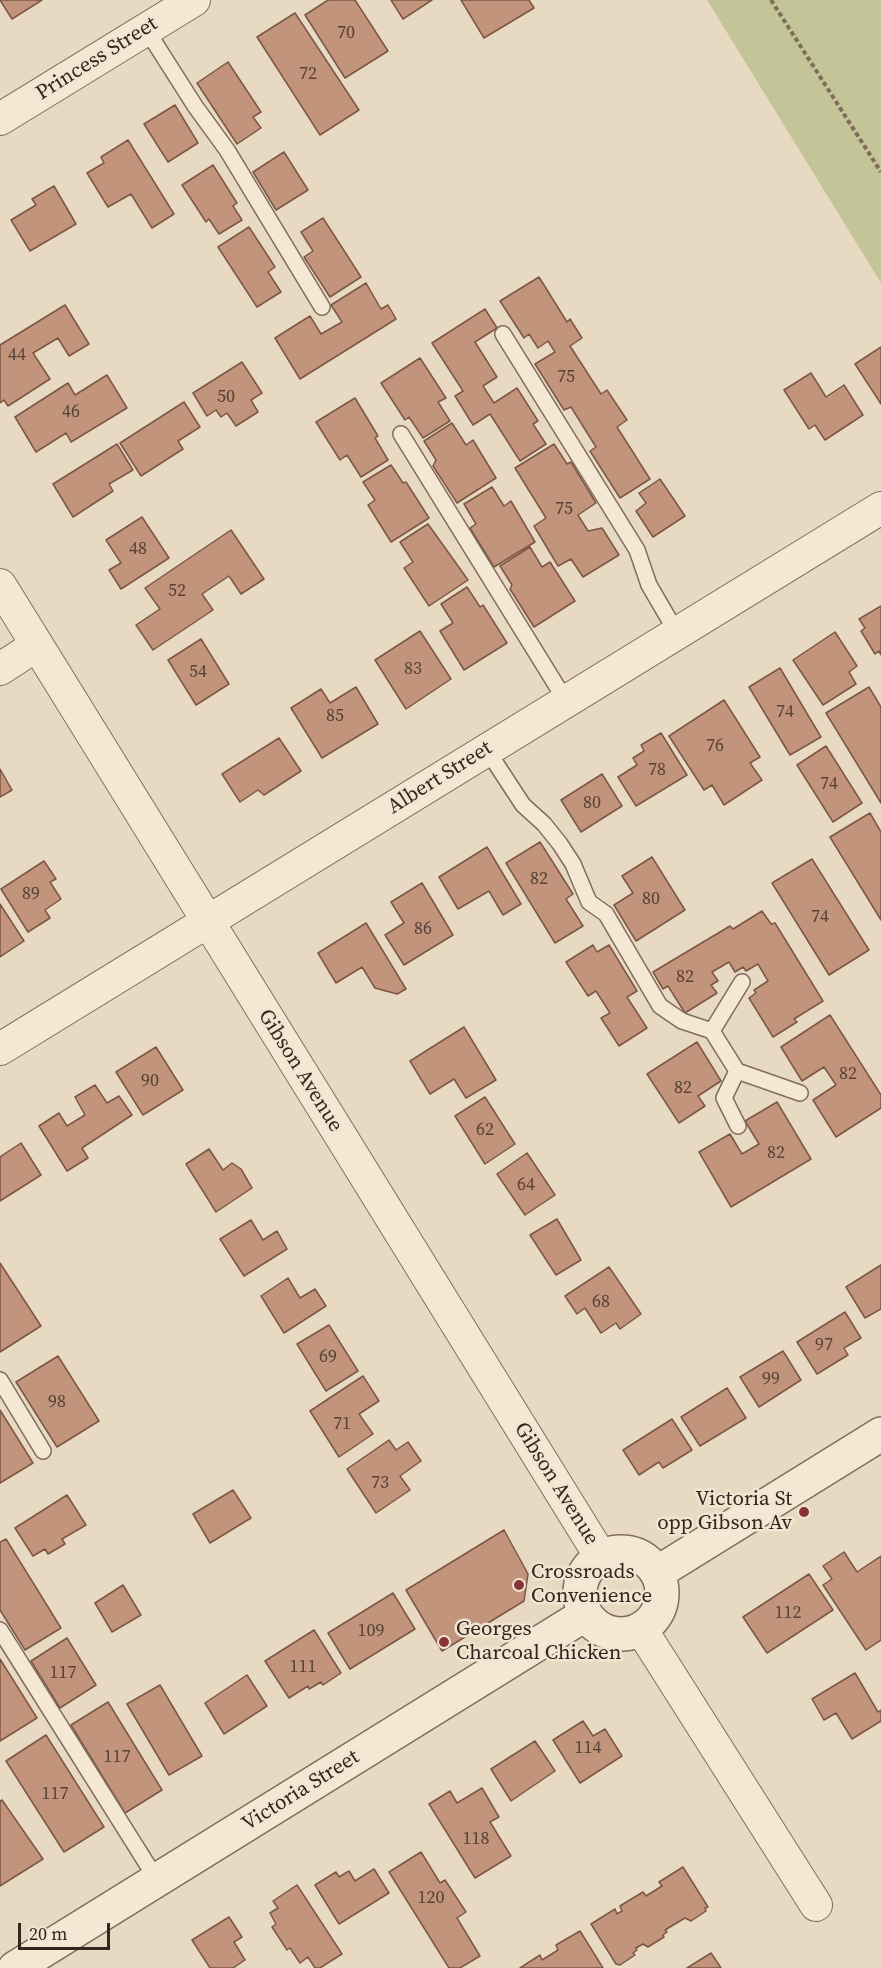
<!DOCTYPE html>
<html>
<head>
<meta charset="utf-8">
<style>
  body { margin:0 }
  #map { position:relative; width:881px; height:1968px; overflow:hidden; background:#e8dac2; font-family:"Source Serif 4",serif }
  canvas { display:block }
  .scale { position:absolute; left:18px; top:1923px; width:92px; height:27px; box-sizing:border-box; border:3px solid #32261e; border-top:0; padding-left:8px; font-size:18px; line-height:21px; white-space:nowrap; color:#32261e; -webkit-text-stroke:4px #f1e5d1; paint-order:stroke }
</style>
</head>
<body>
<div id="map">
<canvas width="881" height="1968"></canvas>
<div class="scale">20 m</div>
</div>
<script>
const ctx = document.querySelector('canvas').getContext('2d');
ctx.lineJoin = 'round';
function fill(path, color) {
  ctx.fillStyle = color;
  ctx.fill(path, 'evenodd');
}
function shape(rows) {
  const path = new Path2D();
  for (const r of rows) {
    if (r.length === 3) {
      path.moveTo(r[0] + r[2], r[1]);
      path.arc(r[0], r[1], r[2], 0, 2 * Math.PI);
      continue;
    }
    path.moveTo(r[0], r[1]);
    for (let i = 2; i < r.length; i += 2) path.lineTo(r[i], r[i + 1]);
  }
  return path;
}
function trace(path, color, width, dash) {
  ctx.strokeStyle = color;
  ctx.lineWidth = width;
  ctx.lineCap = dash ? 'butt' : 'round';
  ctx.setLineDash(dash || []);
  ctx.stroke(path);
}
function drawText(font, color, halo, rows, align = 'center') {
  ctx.font = font + ' "Source Serif 4",serif';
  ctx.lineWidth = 5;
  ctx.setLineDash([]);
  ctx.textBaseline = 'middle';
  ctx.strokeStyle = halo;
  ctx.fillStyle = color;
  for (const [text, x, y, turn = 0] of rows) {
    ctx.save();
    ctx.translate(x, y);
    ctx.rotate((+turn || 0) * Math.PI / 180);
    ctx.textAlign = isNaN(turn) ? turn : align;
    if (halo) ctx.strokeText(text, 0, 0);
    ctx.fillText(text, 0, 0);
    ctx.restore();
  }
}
fill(shape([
  [707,0,881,0,881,283]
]), '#c3c598');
const building = shape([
  [0,0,42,0,12,19,0,0],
  [328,0,355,0,388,51,345,78,305,15,328,0],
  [391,0,432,0,403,19,391,0],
  [461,0,529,0,534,8,484,38,461,0],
  [295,13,359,110,320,135,257,37,295,13],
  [228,62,261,112,253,117,261,128,237,144,197,83,228,62],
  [175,105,198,143,168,162,144,124,175,105],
  [128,140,174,214,152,228,131,194,108,207,87,173,104,163,101,157,128,140],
  [284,152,308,190,276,210,253,172,284,152],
  [213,165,237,203,233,206,242,220,219,234,209,219,206,222,182,185,213,165],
  [54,186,76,224,30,251,11,220,36,205,32,199,54,186],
  [323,218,361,277,330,297,304,257,313,251,301,232,323,218],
  [249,227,275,267,268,272,281,292,257,307,218,247,249,227],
  [539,277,567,322,570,319,582,338,570,346,601,394,607,390,627,420,617,427,650,479,620,498,590,451,596,447,571,407,564,410,535,364,555,352,548,341,538,348,529,334,524,338,500,301,539,277],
  [366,283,381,309,388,305,396,319,300,379,275,338,310,316,321,334,342,322,331,305,366,283],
  [65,305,89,344,69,356,58,338,33,353,50,379,8,406,4,400,0,403,0,345,65,305],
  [485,309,497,328,475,342,497,377,483,386,494,403,517,388,538,421,533,424,546,444,520,461,490,414,473,425,455,396,463,391,432,343,485,309],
  [881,347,881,404,855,364,881,347],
  [420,358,446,398,438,402,450,421,423,438,409,417,405,420,381,383,420,358],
  [242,362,262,393,251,400,258,412,236,426,227,413,221,417,216,410,207,416,193,393,242,362],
  [811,373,826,397,844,385,863,415,825,440,815,425,809,429,784,390,811,373],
  [107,375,127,408,71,442,66,433,36,452,15,417,68,383,75,395,107,375],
  [355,398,378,436,375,438,388,460,361,477,347,455,340,460,316,422,355,398],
  [184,402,200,427,178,441,183,449,141,476,120,443,184,402],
  [452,423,466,445,473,440,496,478,457,503,433,466,436,460,424,441,452,423],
  [117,444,133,470,109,484,113,491,73,517,53,484,117,444],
  [554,444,567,464,571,462,596,503,578,515,588,531,602,528,619,555,583,577,571,559,558,566,534,526,546,518,515,468,554,444],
  [391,465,403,483,406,482,429,518,391,542,368,505,375,500,363,482,391,465],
  [660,479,685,516,653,537,636,511,646,503,639,493,660,479],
  [492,487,504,506,511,501,535,542,494,567,470,528,476,524,464,504,492,487],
  [142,517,169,558,121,589,109,570,121,563,106,540,142,517],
  [428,524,468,580,429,606,404,568,413,562,400,542,428,524],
  [231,530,264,579,241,594,229,576,202,594,213,610,153,650,136,625,160,609,145,588,231,530],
  [530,547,542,567,550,562,575,601,534,627,510,589,512,585,500,566,530,547],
  [467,587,480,607,483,605,507,643,464,670,440,631,453,623,441,604,467,587],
  [881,606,881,655,879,651,875,654,861,631,865,628,859,619,881,606],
  [420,631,451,679,406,709,375,660,420,631],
  [835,632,857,666,849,672,856,684,823,705,793,660,835,632],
  [201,639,229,684,196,705,168,660,201,639],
  [780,668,821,737,790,755,749,687,780,668],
  [356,687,378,724,322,758,291,708,321,689,330,703,356,687],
  [869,687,881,707,881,803,826,713,869,687],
  [724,700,760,757,750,763,762,780,724,805,712,785,704,790,669,736,724,700],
  [661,733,687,775,636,806,618,777,637,765,633,758,644,751,641,745,661,733],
  [279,738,301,771,264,795,258,790,240,802,222,774,279,738],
  [826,746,862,803,833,822,797,765,826,746],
  [0,769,12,790,0,797,0,769],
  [602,774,622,806,581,832,561,800,602,774],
  [870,813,881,832,881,920,830,837,870,813],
  [540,842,573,894,566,899,583,926,555,943,506,863,540,842],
  [487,847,521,904,503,915,489,891,458,909,439,877,487,847],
  [652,857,685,910,636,941,614,905,633,893,622,876,652,857],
  [812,859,869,950,829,975,772,883,812,859],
  [44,861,56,879,50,882,61,899,45,910,50,918,28,932,1,889,44,861],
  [422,883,453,935,404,965,385,935,404,923,391,902,422,883],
  [0,904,24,941,0,957,0,904],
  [762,911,771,924,775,923,823,1001,794,1019,797,1022,773,1037,749,998,756,993,754,990,768,981,758,964,746,971,743,967,735,972,729,962,712,972,718,981,711,985,717,993,685,1013,668,986,663,989,653,972,730,926,733,929,762,911],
  [366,923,406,989,397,994,375,988,362,967,336,983,318,953,366,923],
  [593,945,597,952,609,945,637,991,627,997,647,1028,619,1046,601,1018,610,1013,596,991,588,996,566,962,593,945],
  [830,1015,881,1095,881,1108,836,1137,813,1100,836,1085,824,1067,802,1081,781,1047,830,1015],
  [464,1027,496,1080,466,1098,454,1079,430,1094,410,1061,464,1027],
  [697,1042,721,1081,698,1096,705,1106,679,1123,647,1074,697,1042],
  [156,1047,183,1090,143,1115,116,1072,156,1047],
  [95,1085,107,1103,119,1096,132,1115,82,1148,88,1158,67,1171,39,1126,59,1113,67,1126,85,1115,75,1097,95,1085],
  [485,1097,515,1144,485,1164,455,1116,485,1097],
  [777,1102,811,1159,731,1207,699,1152,730,1134,742,1154,759,1144,745,1121,777,1102],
  [21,1143,41,1175,0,1201,0,1157,21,1143],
  [209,1149,223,1170,232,1163,241,1169,252,1188,216,1212,186,1164,209,1149],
  [527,1153,555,1195,525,1215,497,1174,527,1153],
  [557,1219,581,1260,556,1275,530,1235,557,1219],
  [251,1220,263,1240,277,1231,287,1249,244,1276,220,1239,251,1220],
  [0,1263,41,1326,0,1352,0,1263],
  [881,1265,881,1309,865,1318,846,1287,881,1265],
  [609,1267,641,1314,620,1329,616,1323,601,1333,585,1308,577,1314,565,1296,609,1267],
  [288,1278,300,1298,315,1289,326,1306,284,1333,261,1296,288,1278],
  [845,1312,861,1338,844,1348,848,1355,817,1374,797,1342,845,1312],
  [329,1325,358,1371,326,1391,297,1344,329,1325],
  [783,1351,801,1380,759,1407,740,1377,783,1351],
  [58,1356,99,1421,57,1447,16,1382,58,1356],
  [363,1376,379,1401,359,1414,373,1434,339,1457,310,1411,363,1376],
  [727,1388,746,1418,700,1446,681,1417,727,1388],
  [0,1410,33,1463,0,1483,0,1410],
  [672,1419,692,1450,663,1468,659,1462,639,1475,623,1450,672,1419],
  [389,1440,396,1450,408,1442,421,1461,400,1476,410,1490,376,1513,347,1469,389,1440],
  [233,1490,251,1518,210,1543,193,1514,233,1490],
  [67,1495,86,1525,62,1539,65,1544,48,1554,45,1549,33,1556,15,1528,67,1495],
  [504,1530,528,1574,524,1601,442,1651,406,1590,504,1530],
  [6,1539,61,1628,25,1650,0,1610,0,1542,6,1539],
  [844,1552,857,1572,881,1556,881,1640,866,1650,823,1585,832,1579,823,1566,844,1552],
  [809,1574,833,1610,767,1653,743,1617,809,1574],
  [123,1585,141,1615,112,1632,95,1603,123,1585],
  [393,1593,415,1629,350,1669,328,1633,393,1593],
  [314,1630,341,1673,323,1685,321,1682,309,1689,308,1686,289,1698,265,1661,314,1630],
  [67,1638,96,1685,60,1708,31,1661,67,1638],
  [0,1659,37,1718,0,1741,0,1659],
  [855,1673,878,1712,881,1710,881,1721,852,1739,836,1713,824,1720,812,1699,855,1673],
  [247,1675,267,1706,224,1734,205,1703,247,1675],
  [160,1685,202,1756,169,1775,127,1704,160,1685],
  [108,1702,162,1790,125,1813,71,1725,108,1702],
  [583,1721,593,1736,605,1729,622,1756,580,1783,553,1740,583,1721],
  [46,1735,104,1827,64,1852,6,1761,46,1735],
  [535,1741,555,1771,511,1801,491,1769,535,1741],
  [482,1788,499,1817,490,1822,511,1856,475,1878,429,1804,450,1791,457,1803,482,1788],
  [2,1800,43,1859,0,1886,0,1801,2,1800],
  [421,1852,440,1883,445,1880,466,1912,457,1918,480,1956,460,1968,449,1968,389,1872,421,1852],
  [683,1867,708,1907,705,1908,706,1911,691,1921,685,1918,665,1930,667,1932,663,1935,664,1937,648,1947,643,1944,636,1948,637,1950,633,1953,635,1955,620,1965,616,1964,591,1924,615,1909,617,1914,622,1911,620,1906,643,1892,646,1896,662,1886,659,1882,683,1867],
  [374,1869,389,1893,339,1924,315,1885,336,1872,339,1877,349,1871,355,1881,374,1869],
  [297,1885,342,1954,320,1968,315,1968,308,1957,300,1963,290,1948,287,1950,272,1927,276,1924,270,1913,278,1908,273,1901,297,1885],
  [229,1917,242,1937,234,1942,245,1960,233,1968,210,1968,192,1940,229,1917],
  [580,1931,603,1968,520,1968,540,1955,542,1960,558,1950,556,1945,580,1931],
  [711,1953,721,1968,687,1968,711,1953]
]);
fill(building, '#c2947c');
trace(building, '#7c5644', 1.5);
const service = shape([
  [146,29,195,106,227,150,322,307],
  [503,334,637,550,649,585,677,633],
  [401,434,566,701],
  [487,750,523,805,544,824,560,844,573,864,589,902,606,914,660,1006,682,1021,712,1031,737,1071,800,1093],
  [712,1031,742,982],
  [737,1071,724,1098,738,1126],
  [0,1380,43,1451],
  [0,1630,157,1880]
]);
const minor = shape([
  [0,119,194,0],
  [0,585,601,1557],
  [0,669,37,645],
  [0,1049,881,508],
  [641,1629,816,1905]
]);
const tertiary = shape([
  [621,1593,41],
  [657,1573,881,1434],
  [15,1968,586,1614]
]);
trace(service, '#806c5c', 18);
trace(minor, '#806c5c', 34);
trace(tertiary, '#806c5c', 36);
trace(shape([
  [771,0,881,172]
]), '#806c5c', 4, [4.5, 3]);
trace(service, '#f4e8d4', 15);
trace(minor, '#f4e8d4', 32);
trace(tertiary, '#f4e8d4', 33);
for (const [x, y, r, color] of [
  [804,1512,6,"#88333a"],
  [519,1585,6,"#88333a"],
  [444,1642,6,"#88333a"]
]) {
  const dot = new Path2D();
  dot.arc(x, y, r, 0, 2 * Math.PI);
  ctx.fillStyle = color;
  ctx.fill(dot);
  trace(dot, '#f1e5d1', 2);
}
drawText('18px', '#564236', null, [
  ["70",346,33],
  ["72",308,74],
  ["44",17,355],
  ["75",566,377],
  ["50",226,397],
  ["46",71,412],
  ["75",564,509],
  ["48",138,549],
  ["52",177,591],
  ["83",413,669],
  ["54",198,672],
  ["74",785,712],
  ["85",335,716],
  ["76",715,746],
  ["78",657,770],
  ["74",829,784],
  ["80",592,803],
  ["82",539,879],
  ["89",31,894],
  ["80",651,899],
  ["74",820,917],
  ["86",423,929],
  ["82",685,977],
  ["82",848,1074],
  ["90",150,1081],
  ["82",683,1088],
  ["62",485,1130],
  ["82",776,1153],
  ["64",526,1185],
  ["68",601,1302],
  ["97",824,1345],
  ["69",328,1357],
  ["99",771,1379],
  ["98",57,1402],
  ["71",342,1424],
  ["73",380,1483],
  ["112",788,1613],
  ["109",371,1631],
  ["111",303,1667],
  ["117",63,1673],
  ["114",588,1748],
  ["117",117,1757],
  ["117",55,1794],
  ["118",476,1839],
  ["120",431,1898]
]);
drawText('21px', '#32261e', '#f1e5d1', [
  ["Princess Street",97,59,-32],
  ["Albert Street",440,778,-32],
  ["Gibson Avenue",300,1071,58],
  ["Gibson Avenue",556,1484,58],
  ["Victoria Street",301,1791,-32]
]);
drawText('21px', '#32261e', '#f1e5d1', [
  ["Victoria St",792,1500,"right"],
  ["opp Gibson Av",792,1524,"right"],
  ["Crossroads",531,1573],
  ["Convenience",531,1597],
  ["Georges",456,1630],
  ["Charcoal Chicken",456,1654]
], 'left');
</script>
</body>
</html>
